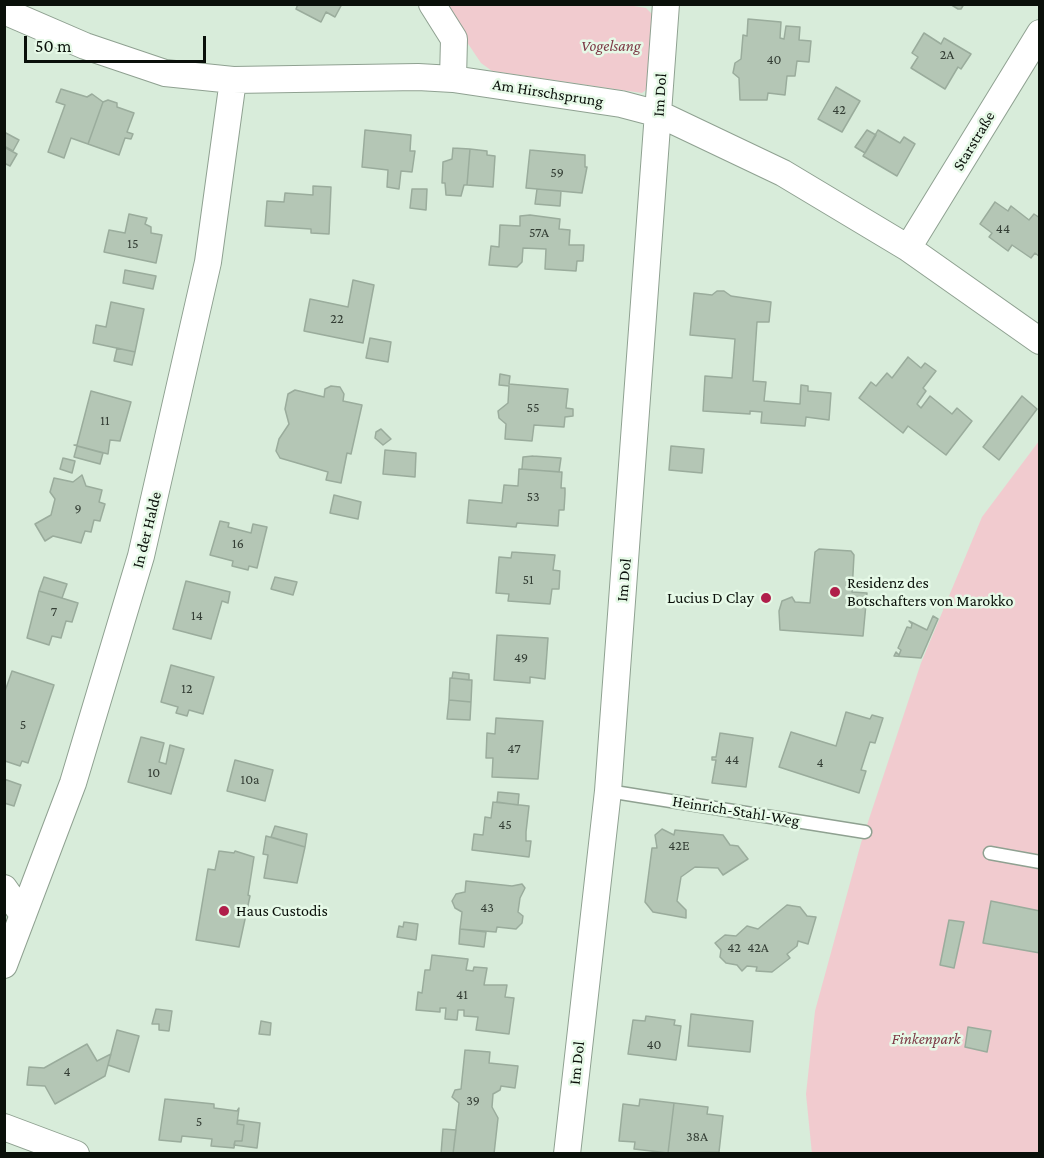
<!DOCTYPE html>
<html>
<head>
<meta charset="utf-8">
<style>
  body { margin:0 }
  #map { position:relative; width:1044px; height:1158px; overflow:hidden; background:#d8ecda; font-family:"Crimson Pro",serif }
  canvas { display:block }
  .frame { position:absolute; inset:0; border:6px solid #0a100a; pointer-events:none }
  .scale { position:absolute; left:24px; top:36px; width:182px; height:27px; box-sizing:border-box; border:3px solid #0a100a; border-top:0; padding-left:8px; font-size:18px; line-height:21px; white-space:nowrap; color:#0a100a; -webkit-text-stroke:4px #e6f9e7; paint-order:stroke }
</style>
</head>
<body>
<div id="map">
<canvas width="1044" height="1158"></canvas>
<div class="frame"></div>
<div class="scale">50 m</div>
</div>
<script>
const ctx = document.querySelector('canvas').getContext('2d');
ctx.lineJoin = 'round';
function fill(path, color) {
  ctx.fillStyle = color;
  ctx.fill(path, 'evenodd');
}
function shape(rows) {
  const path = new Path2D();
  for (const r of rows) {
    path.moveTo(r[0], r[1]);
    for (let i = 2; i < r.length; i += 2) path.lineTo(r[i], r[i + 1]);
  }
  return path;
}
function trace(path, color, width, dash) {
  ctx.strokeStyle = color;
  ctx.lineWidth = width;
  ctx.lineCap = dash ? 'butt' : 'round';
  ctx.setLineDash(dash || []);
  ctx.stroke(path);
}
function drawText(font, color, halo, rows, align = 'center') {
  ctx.font = font + ' "Crimson Pro",serif';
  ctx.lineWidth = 5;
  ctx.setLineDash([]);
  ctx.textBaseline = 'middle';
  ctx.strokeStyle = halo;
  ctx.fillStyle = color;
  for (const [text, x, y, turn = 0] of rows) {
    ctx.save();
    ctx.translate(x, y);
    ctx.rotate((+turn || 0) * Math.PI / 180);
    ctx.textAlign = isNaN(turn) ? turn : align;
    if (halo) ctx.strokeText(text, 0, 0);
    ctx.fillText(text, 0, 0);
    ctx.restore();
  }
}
fill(shape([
  [622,4,646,8,653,15,651,86,642,93,492,71,481,63,442,5],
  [1039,441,1039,1153,812,1154,806,1094,815,1011,861,843,921,663,982,517]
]), '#f1cbcf');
const building = shape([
  [298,4,342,4,335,17,326,12,321,22,296,9,298,4],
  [950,4,964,4,961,9,958,9,950,4],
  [748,19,781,22,780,38,784,39,786,26,800,27,799,40,811,41,809,62,797,61,795,76,787,76,785,95,768,93,767,100,740,100,739,78,733,73,735,63,741,59,743,35,747,36,748,19],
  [924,33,941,44,944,38,971,54,961,69,958,67,945,89,911,68,918,57,912,53,924,33],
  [836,87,860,101,842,132,818,119,836,87],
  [61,89,87,97,92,94,103,102,88,144,71,138,64,158,48,152,65,105,56,102,61,89],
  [108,100,117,103,117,107,134,113,127,132,133,134,131,139,125,138,119,155,88,144,103,102,108,100],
  [365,130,411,135,410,151,415,151,412,172,401,171,399,189,387,187,388,170,362,167,365,130],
  [867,130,876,135,865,153,855,147,867,130],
  [878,130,900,143,904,137,915,144,897,176,863,156,878,130],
  [4,132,19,140,13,151,4,146,4,132],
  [4,147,17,154,10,166,4,163,4,147],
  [453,148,470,149,467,185,464,185,461,196,446,195,445,183,442,183,443,162,452,159,453,148],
  [470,149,487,151,487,155,495,156,493,187,467,185,470,149],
  [530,150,585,155,585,167,587,167,582,193,526,188,530,150],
  [313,186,331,187,329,234,311,233,311,229,265,226,267,201,284,202,285,193,313,195,313,186],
  [412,189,427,189,426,210,410,208,412,189],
  [537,189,561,191,560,206,535,204,537,189],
  [995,202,1008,211,1011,206,1029,220,1034,214,1040,218,1040,257,1035,253,1031,258,1012,245,1008,251,989,237,992,233,980,224,995,202],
  [129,214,147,218,145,224,151,227,151,233,162,235,156,263,104,252,109,230,125,233,129,214],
  [530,215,560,219,559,229,570,230,569,245,584,245,583,261,577,261,576,271,545,269,546,249,523,248,522,262,517,267,489,265,491,246,499,247,500,225,520,226,520,216,530,215],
  [125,270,156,276,153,289,123,283,125,270],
  [353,280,374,285,363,343,304,331,310,299,348,307,353,280],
  [717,291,724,291,731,296,771,302,769,322,757,322,753,381,766,382,764,401,800,404,801,385,808,386,808,391,831,393,829,420,806,417,805,426,761,423,762,412,750,411,750,414,703,411,705,376,732,378,735,339,690,335,694,293,712,295,717,291],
  [111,302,144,309,135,352,93,343,96,325,106,327,111,302],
  [370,338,391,342,388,362,366,358,370,338],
  [117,348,135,352,132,365,114,361,117,348],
  [908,357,921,368,925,363,936,371,923,388,926,391,917,404,921,408,930,396,952,414,957,408,972,421,946,455,908,426,903,433,859,398,871,382,876,386,887,373,892,378,908,357],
  [500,374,510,376,509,384,568,389,566,408,573,409,573,416,565,417,564,427,534,425,532,441,505,439,506,424,499,418,498,411,508,403,509,386,499,385,500,374],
  [331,386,340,387,344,394,343,401,362,405,351,454,347,453,341,483,326,480,328,472,280,458,276,451,279,439,289,424,285,409,288,394,295,390,324,397,325,389,331,386],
  [91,391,131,402,120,441,110,440,108,454,74,445,77,445,91,391],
  [1022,396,1037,409,999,460,983,447,1022,396],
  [381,429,391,439,383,445,375,438,376,432,381,429],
  [77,446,103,453,100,464,74,457,77,446],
  [671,446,704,449,702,473,669,470,671,446],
  [385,450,416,453,415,477,383,474,385,450],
  [533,456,561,458,559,472,522,469,523,457,533,456],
  [63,458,75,461,72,473,60,469,63,458],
  [519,469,562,472,561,488,565,488,565,494,564,510,559,510,558,526,517,523,516,527,467,523,469,500,502,503,504,485,518,486,519,469],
  [82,475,86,486,102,490,99,502,105,504,100,521,94,520,91,532,85,531,81,543,53,536,45,541,35,524,51,515,55,499,50,492,54,478,73,482,82,475],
  [334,495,361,502,358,519,330,513,334,495],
  [220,521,229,523,228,527,251,533,253,524,267,527,257,568,249,566,248,570,232,566,233,561,210,555,220,521],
  [819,549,851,551,854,555,852,592,867,593,863,636,780,630,779,611,782,601,792,597,795,602,810,603,815,552,819,549],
  [512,552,555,555,553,570,560,571,559,589,552,589,550,604,508,601,509,594,496,593,499,557,511,558,512,552],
  [44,577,67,584,62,598,39,591,44,577],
  [275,577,297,582,293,595,271,589,275,577],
  [186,581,230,592,228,603,222,601,211,639,173,629,186,581],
  [39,591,78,603,72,622,66,621,61,638,52,636,49,645,27,638,39,591],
  [933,616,938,619,921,658,894,656,896,652,899,655,901,650,898,648,907,627,911,628,912,624,909,621,927,630,933,616],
  [497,635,548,638,545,679,530,677,530,683,494,680,497,635],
  [171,665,214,677,203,714,189,710,187,716,176,713,178,707,161,702,171,665],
  [12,671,54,685,28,763,22,761,20,766,5,761,4,694,12,671],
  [453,672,469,674,469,680,452,678,453,672],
  [450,678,472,680,471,702,449,700,450,678],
  [449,700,471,702,470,720,447,719,449,700],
  [846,712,870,719,872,715,883,718,875,743,870,742,861,770,866,771,859,793,779,767,791,732,836,746,846,712],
  [496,718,543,721,538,779,492,777,493,758,486,758,487,733,495,734,496,718],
  [720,733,753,738,746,787,712,783,716,760,712,760,712,757,716,757,720,733],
  [141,737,164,743,159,762,166,764,170,745,184,749,171,794,128,782,141,737],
  [235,760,273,770,265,801,227,791,235,760],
  [4,779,21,785,14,806,4,803,4,779],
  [498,792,519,794,518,805,497,802,498,792],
  [493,802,529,806,526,832,526,841,531,841,529,857,472,850,474,834,483,835,485,817,491,818,493,802],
  [275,826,307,834,305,847,271,837,275,826],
  [662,829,674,835,675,830,723,835,730,845,738,846,748,859,723,875,718,868,695,867,681,877,677,901,686,910,686,918,653,912,645,902,652,848,657,848,655,835,662,829],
  [266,836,305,847,297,883,264,878,268,855,263,854,266,836],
  [219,851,234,853,235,851,254,857,248,895,250,896,239,947,196,940,208,869,215,870,219,851],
  [466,881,512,886,522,884,525,888,520,898,518,912,523,916,522,923,516,929,497,927,496,932,460,929,462,912,455,908,452,901,456,894,465,892,466,881],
  [991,901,1040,911,1040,953,983,943,991,901],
  [787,905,800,907,807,916,816,917,808,944,798,941,797,946,787,954,790,958,772,972,756,971,757,967,747,966,742,971,737,965,726,963,720,957,721,950,715,943,725,935,736,936,747,926,758,929,787,905],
  [949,920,964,922,954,968,940,965,949,920],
  [404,922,418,924,416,940,397,937,399,926,403,927,404,922],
  [460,929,486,932,484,947,459,944,460,929],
  [432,955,468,959,466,970,473,971,474,967,487,968,484,985,507,985,505,997,514,998,509,1034,476,1030,478,1017,464,1016,464,1010,458,1010,457,1020,445,1019,446,1008,440,1008,440,1012,416,1010,418,992,422,993,425,970,430,970,432,955],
  [156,1009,172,1011,169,1031,159,1030,159,1024,152,1024,156,1009],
  [691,1014,753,1021,750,1052,688,1046,691,1014],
  [646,1016,675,1020,674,1025,681,1026,676,1060,628,1054,633,1020,645,1021,646,1016],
  [261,1021,271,1023,270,1035,259,1034,261,1021],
  [968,1027,991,1031,987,1052,965,1047,968,1027],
  [117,1030,139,1036,129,1072,108,1065,117,1030],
  [87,1044,97,1061,111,1054,105,1076,55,1104,45,1086,27,1085,29,1067,44,1068,87,1044],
  [465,1050,490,1052,489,1063,518,1066,515,1088,501,1086,500,1090,493,1094,492,1107,498,1118,494,1154,453,1154,459,1103,452,1097,455,1090,461,1089,465,1050],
  [165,1099,214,1104,214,1108,237,1111,239,1108,237,1124,244,1125,242,1141,235,1141,234,1148,211,1146,212,1139,182,1136,181,1142,159,1140,165,1099],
  [640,1099,674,1103,668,1153,634,1149,635,1142,619,1141,623,1104,639,1106,640,1099],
  [674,1103,708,1107,707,1114,723,1116,719,1152,668,1153,674,1103],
  [238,1120,260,1123,257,1148,234,1145,235,1141,242,1141,244,1125,237,1124,238,1120],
  [443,1129,456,1130,453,1154,441,1154,443,1129]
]);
fill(building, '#b4c6b5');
trace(building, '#9aac9c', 1.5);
const lane = shape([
  [608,791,865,832],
  [990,853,1040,862]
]);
const street = shape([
  [432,4,454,39,453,79],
  [4,11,85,46,165,73,233,80,418,77,453,79,621,104,659,114,783,173,908,248,1040,341],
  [908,248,1040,33],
  [4,888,23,915],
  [4,965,73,783,141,556,208,262,233,80],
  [4,1127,76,1154],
  [567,1154,608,791,666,4]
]);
trace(lane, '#8fa191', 15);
trace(street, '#8fa191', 28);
trace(lane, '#fff', 12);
trace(street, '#fff', 26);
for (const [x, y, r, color] of [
  [835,592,6,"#b01e4a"],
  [766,598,6,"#b01e4a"],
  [224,911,6,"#b01e4a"]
]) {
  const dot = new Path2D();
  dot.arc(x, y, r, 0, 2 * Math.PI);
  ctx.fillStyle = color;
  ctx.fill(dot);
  trace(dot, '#e6f9e7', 2);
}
drawText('14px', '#343e35', null, [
  ["2A",947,55],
  ["40",774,60],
  ["42",839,110],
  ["59",557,173],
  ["44",1003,229],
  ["57A",539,233],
  ["15",133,244],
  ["22",337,319],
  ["55",533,408],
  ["11",105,421],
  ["53",533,497],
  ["9",78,509],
  ["16",238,544],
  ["51",528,580],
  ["7",54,612],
  ["14",197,616],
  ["49",521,658],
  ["12",187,689],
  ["5",23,725],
  ["47",514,749],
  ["44",732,760],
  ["4",820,763],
  ["10",154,773],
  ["10a",250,780],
  ["45",505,825],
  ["42E",679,846],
  ["43",487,908],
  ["42",734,948],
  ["42A",758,948],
  ["41",462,995],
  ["40",654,1045],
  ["4",67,1072],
  ["39",473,1101],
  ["5",199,1122],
  ["38A",697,1137]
]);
drawText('italic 16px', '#7d3a46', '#e6f9e7', [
  ["Vogelsang",611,46],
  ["Finkenpark",926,1039]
]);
drawText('16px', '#0a100a', '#e6f9e7', [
  ["Am Hirschsprung",548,93,9],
  ["Im Dol",660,95,-86],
  ["Starstraße",974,141,-59],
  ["In der Halde",147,530,-76],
  ["Im Dol",624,580,-85],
  ["Heinrich-Stahl-Weg",736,811,9],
  ["Im Dol",577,1063,-84]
]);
drawText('16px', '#0a100a', '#e6f9e7', [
  ["Residenz des",847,583],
  ["Botschafters von Marokko",847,601],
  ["Lucius D Clay",754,598,"right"],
  ["Haus Custodis",236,911]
], 'left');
</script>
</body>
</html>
